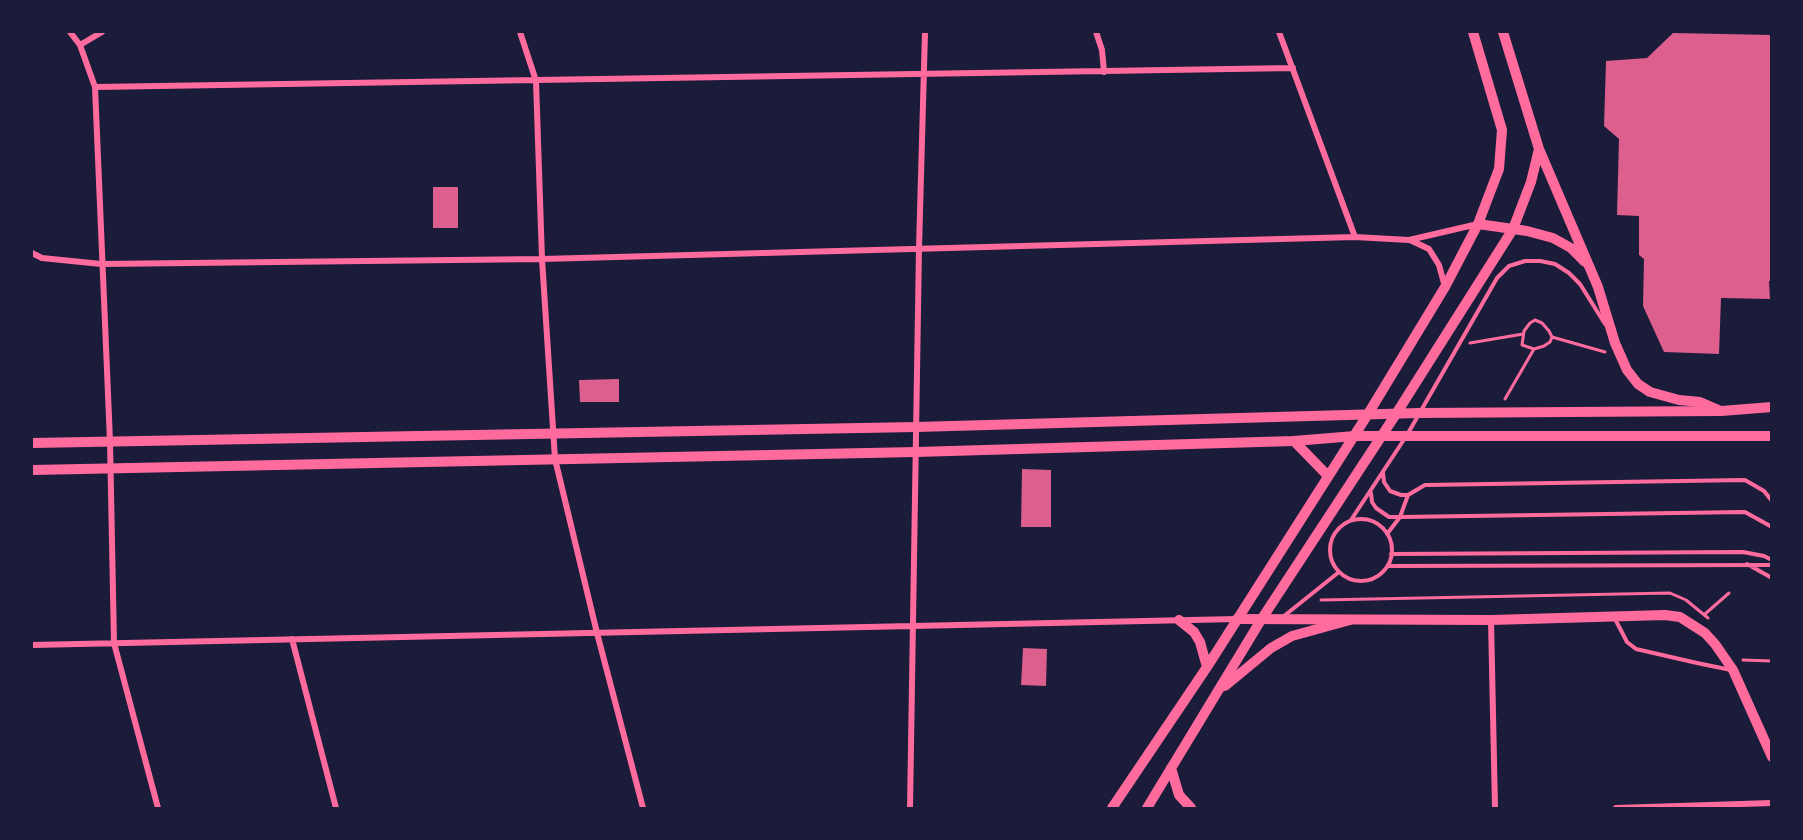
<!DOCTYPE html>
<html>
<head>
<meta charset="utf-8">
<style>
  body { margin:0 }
  #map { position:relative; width:1803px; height:840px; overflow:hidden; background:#1b1b3a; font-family:Figtree,sans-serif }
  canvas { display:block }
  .frame { position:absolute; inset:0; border:33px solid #1b1b3a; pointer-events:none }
</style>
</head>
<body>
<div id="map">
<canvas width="1803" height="840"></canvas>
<div class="frame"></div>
</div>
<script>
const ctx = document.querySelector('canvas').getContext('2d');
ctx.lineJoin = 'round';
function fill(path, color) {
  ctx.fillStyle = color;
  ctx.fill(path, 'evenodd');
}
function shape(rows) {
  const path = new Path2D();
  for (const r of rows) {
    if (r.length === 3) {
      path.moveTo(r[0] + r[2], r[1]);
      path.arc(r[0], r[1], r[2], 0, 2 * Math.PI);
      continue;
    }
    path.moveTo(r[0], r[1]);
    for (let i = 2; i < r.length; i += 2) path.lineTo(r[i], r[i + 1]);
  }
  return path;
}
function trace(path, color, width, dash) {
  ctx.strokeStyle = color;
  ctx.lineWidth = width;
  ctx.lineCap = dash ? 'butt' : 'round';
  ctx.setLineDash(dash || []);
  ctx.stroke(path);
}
fill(shape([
  [1673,33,1772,35,1772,281,1769,281,1770,299,1721,298,1719,354,1664,352,1643,306,1644,259,1639,255,1639,216,1617,215,1619,139,1604,126,1606,61,1647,58],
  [433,187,458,187,458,228,433,228],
  [619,379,619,402,580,402,579,380],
  [1022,469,1051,470,1051,527,1021,527],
  [1023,648,1047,649,1046,686,1021,685]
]), '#dd5f8e');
trace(shape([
  [1535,320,1542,323,1549,331,1552,337,1550,342,1544,346,1534,349,1522,345,1524,331,1530,323,1535,320],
  [1552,337,1605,352],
  [1470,343,1523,334],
  [1505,399,1534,349],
  [1321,600,1670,593,1686,600,1708,618],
  [1705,614,1729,593],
  [1743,660,1772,661]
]), '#ff6b9d', 3);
trace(shape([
  [1383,473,1384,482,1390,491,1401,495,1408,495],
  [1371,493,1372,502,1376,508,1389,517,1400,517,1408,495,1425,485,1745,480,1764,491,1772,501],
  [1361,550,31],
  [1351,520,1407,435,1497,278,1509,266,1525,261,1540,261,1555,264,1569,273,1580,284,1605,324],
  [1387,534,1400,517,1745,512,1772,527],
  [1391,554,1743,552,1764,556,1772,560],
  [1747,564,1772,578],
  [1388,566,1772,565],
  [1284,616,1339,572],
  [1614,617,1627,642,1636,649,1697,663,1731,670]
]), '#ff6b9d', 4);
trace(shape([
  [70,32,80,45,95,87,110,441,114,643,158,808],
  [520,32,536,81,542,259,555,459,597,633,643,808],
  [1096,32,1102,50,1104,72],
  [1279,32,1355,237],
  [80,45,102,32],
  [95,87,1293,68],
  [1410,240,1429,249,1439,265,1445,287],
  [32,253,42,258,101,264,542,259,1355,237,1409,240,1478,224],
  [1491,620,1495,808],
  [292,639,336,808],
  [32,645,1237,619],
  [910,808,919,248,925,32],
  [1616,808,1772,803]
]), '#ff6b9d', 6);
trace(shape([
  [32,443,916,427,1419,413,1721,411,1772,407],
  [32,470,916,452,1294,441,1355,436,1772,436],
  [1237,619,1491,620,1665,615,1680,617,1705,633,1715,644,1733,670,1772,757]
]), '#ff6b9d', 10);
trace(shape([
  [1503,32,1539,149,1598,287,1615,343,1627,370,1638,384,1650,392,1679,400,1700,402,1721,411],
  [1478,224,1527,231,1553,238,1571,248,1585,262],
  [1294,441,1328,476],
  [1179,620,1194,632,1200,642,1207,667],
  [1225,686,1271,648,1292,636,1350,620],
  [1171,768,1179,795,1191,808],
  [1112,808,1207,667,1368,414,1445,287,1478,224,1499,169,1502,130,1473,32],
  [1147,808,1261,620,1396,414,1513,229,1531,182,1539,149]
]), '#ff6b9d', 10);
</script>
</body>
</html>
